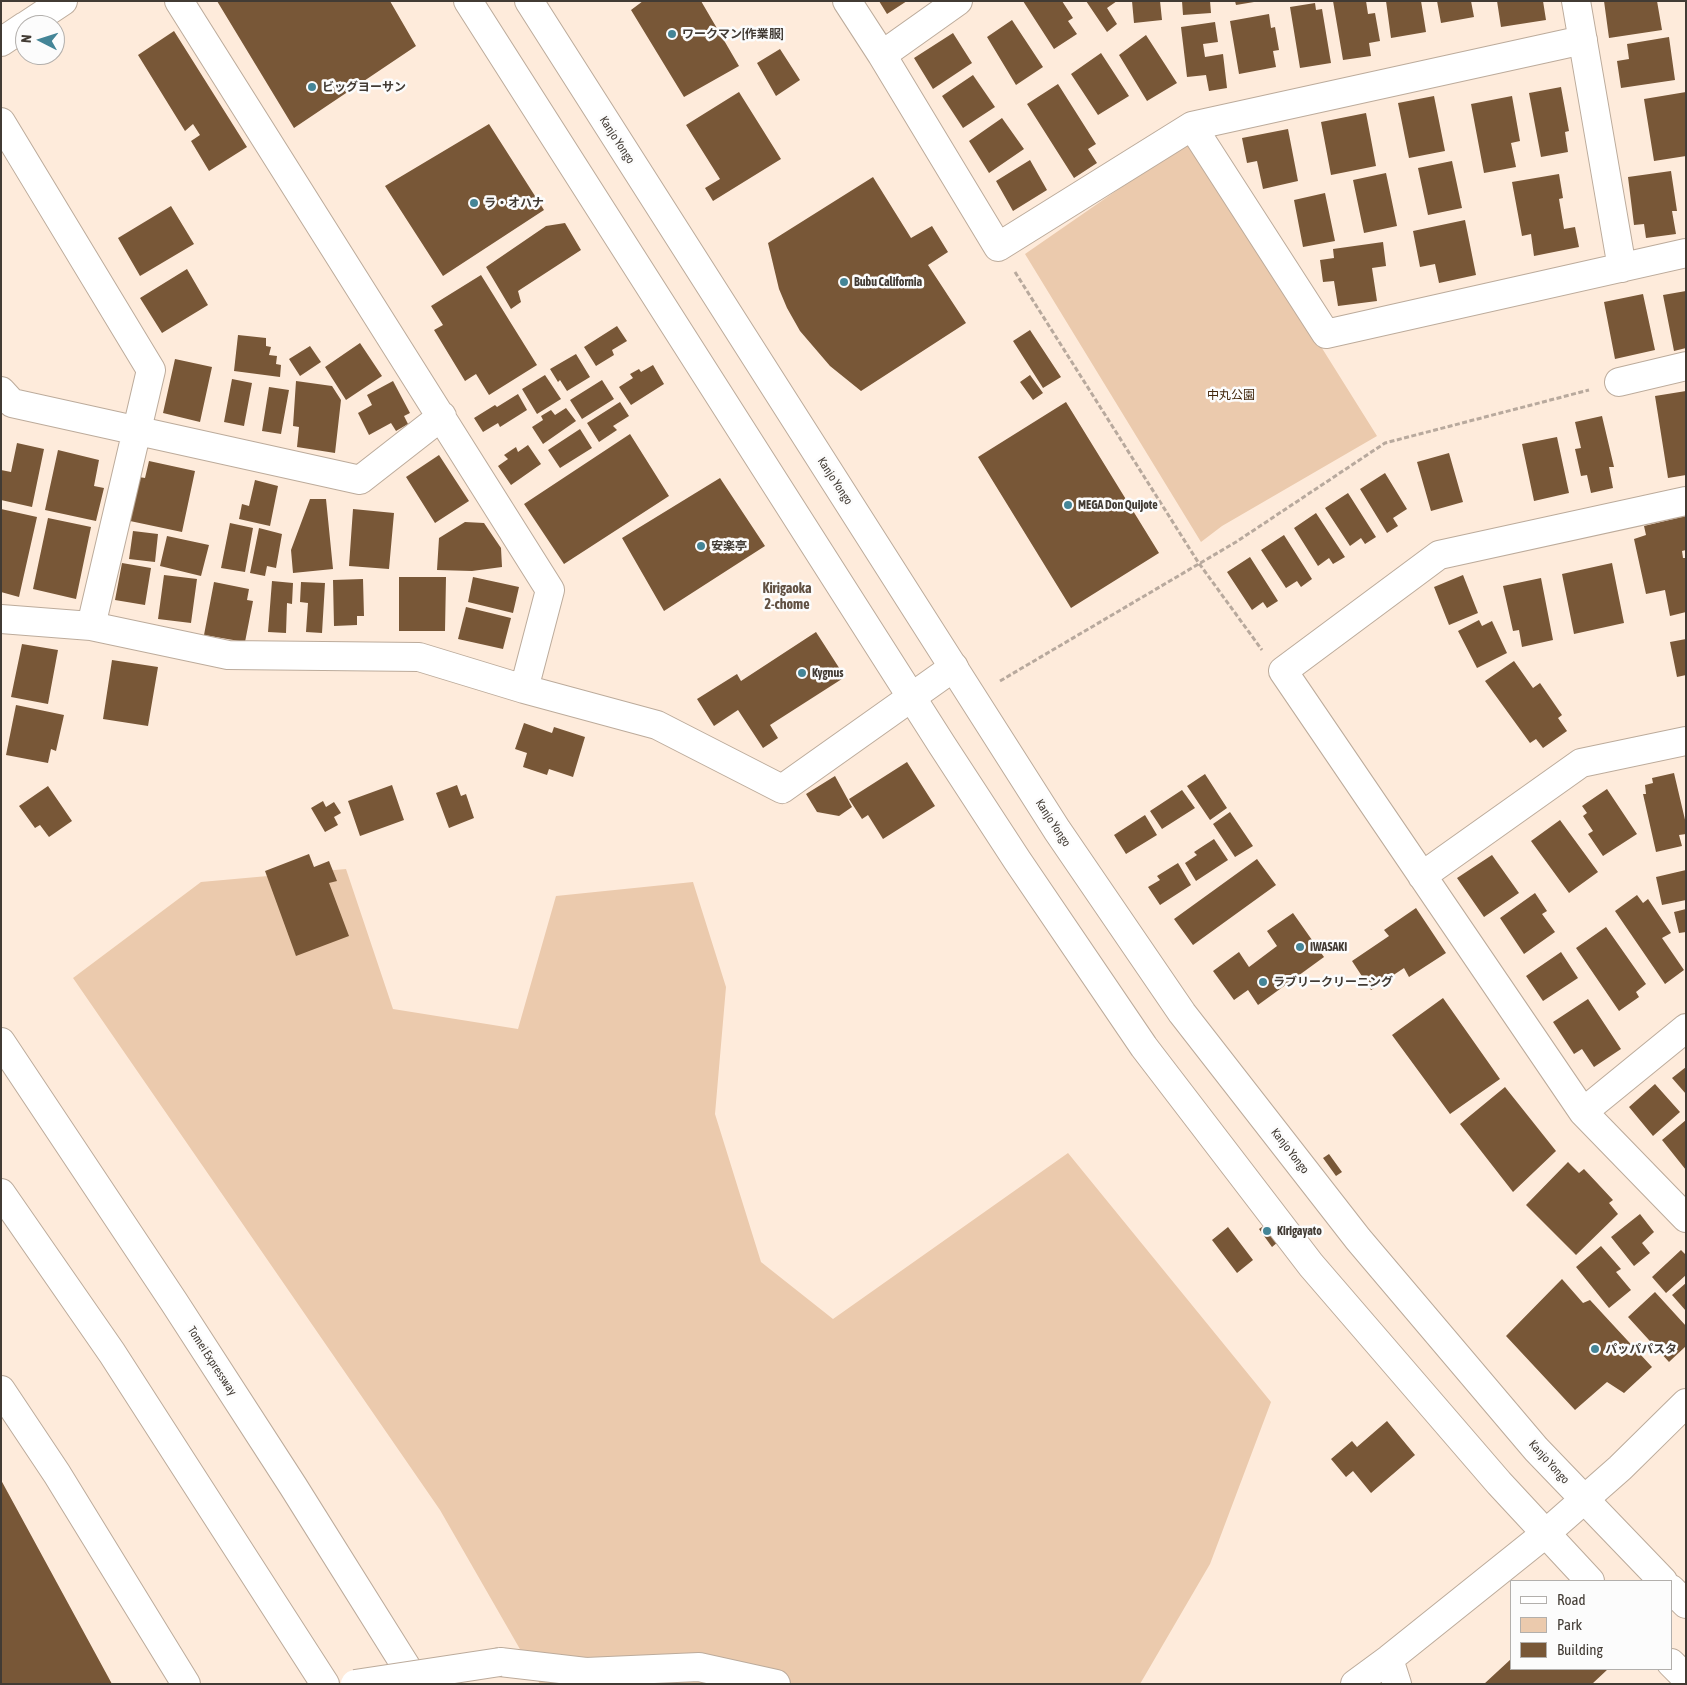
<!DOCTYPE html>
<html>
<head>
<meta charset="utf-8">
<style>
  body { margin:0 }
  #map { position:relative; width:1687px; height:1685px; overflow:hidden; background:#feebdb; font-family:"Asap Condensed",sans-serif }
  canvas { display:block }
  .frame { position:absolute; inset:0; border:2px solid #423b34; pointer-events:none }
  .legend { position:absolute; left:1510px; top:1580px; width:162px; height:90px; box-sizing:border-box; background:#fcfcfc; border:1px solid #b2afac; margin:0; padding:6px 9px; list-style:none; font-size:15px; color:#423b34 }
  .legend li { display:flex; align-items:center; gap:10px; height:25px }
  .legend b { width:25px; border:1px solid #b2afac }
  .north { position:absolute; left:15px; top:15px; width:50px; height:50px; box-sizing:border-box; background:#fcfcfc; border:1px solid #b2afac; border-radius:50%; rotate:275deg; font-size:14px; font-weight:700; line-height:20px; text-align:center; color:#423b34 }
  .north::after { content:''; display:block; margin:auto; width:18px; height:22px; background:#448597; clip-path:polygon(50% 0,100% 100%,50% 72%,0 100%) }
</style>
</head>
<body>
<div id="map">
<canvas width="1687" height="1685"></canvas>
<div class="frame"></div>
<ul class="legend">
<li><b style="height:6px;background:#fff"></b>Road</li>
<li><b style="height:14px;background:#ebcaad"></b>Park</li>
<li><b style="height:14px;background:#785737"></b>Building</li>
</ul>
<div class="north">N</div>
</div>
<script>
const ctx = document.querySelector('canvas').getContext('2d');
ctx.lineJoin = 'round';
function fill(path, color) {
  ctx.fillStyle = color;
  ctx.fill(path, 'evenodd');
}
function shape(rows) {
  const path = new Path2D();
  for (const r of rows) {
    path.moveTo(r[0], r[1]);
    for (let i = 2; i < r.length; i += 2) path.lineTo(r[i], r[i + 1]);
  }
  return path;
}
function trace(path, color, width, dash) {
  ctx.strokeStyle = color;
  ctx.lineWidth = width;
  ctx.lineCap = dash ? 'butt' : 'round';
  ctx.setLineDash(dash || []);
  ctx.stroke(path);
}
function drawText(font, color, halo, rows, align = 'center') {
  ctx.font = font + ' "Asap Condensed","Noto Sans JP",sans-serif';
  ctx.lineWidth = 5;
  ctx.setLineDash([]);
  ctx.textBaseline = 'middle';
  ctx.strokeStyle = halo;
  ctx.fillStyle = color;
  for (const [text, x, y, turn = 0] of rows) {
    ctx.save();
    ctx.translate(x, y);
    ctx.rotate((+turn || 0) * Math.PI / 180);
    ctx.textAlign = isNaN(turn) ? turn : align;
    if (halo) ctx.strokeText(text, 0, 0);
    ctx.fillText(text, 0, 0);
    ctx.restore();
  }
}
fill(shape([
  [1191,139,1377,436,1222,526,1201,542,1025,254],
  [346,869,393,1009,518,1029,556,896,693,882,726,987,715,1114,761,1262,833,1319,1068,1153,1271,1402,1210,1564,1140,1684,540,1684,440,1510,73,978,201,882]
]), '#ebcaad');
fill(shape([
  [217,1,390,1,416,46,294,128],
  [643,1,701,1,739,66,684,97,631,10],
  [879,1,907,1,887,14],
  [1023,1,1062,1,1073,18,1068,21,1077,34,1054,49],
  [1086,1,1117,1,1107,8,1117,24,1107,32],
  [1132,1,1160,1,1162,20,1134,23],
  [1182,1,1210,1,1211,13,1183,15],
  [1235,1,1254,1,1254,2,1236,5],
  [1333,1,1366,1,1368,14,1375,13,1380,41,1369,43,1371,56,1343,60],
  [1386,1,1421,1,1426,32,1391,38],
  [1437,1,1471,1,1474,17,1441,23],
  [1497,1,1543,1,1546,20,1501,27],
  [1604,1,1657,1,1662,30,1609,38],
  [1315,3,1316,10,1322,9,1331,63,1300,68,1290,7],
  [1269,14,1271,28,1275,27,1279,50,1273,51,1276,67,1239,74,1230,21],
  [1012,20,1043,67,1016,85,987,37],
  [1215,22,1218,42,1203,44,1205,57,1223,54,1227,88,1209,91,1206,75,1187,77,1181,27],
  [174,31,247,147,209,171,191,141,200,135,193,124,185,131,138,55],
  [953,33,972,63,933,89,914,58],
  [1146,35,1177,83,1147,101,1119,55],
  [1669,37,1675,80,1621,88,1617,61,1629,59,1627,44],
  [780,49,800,80,776,96,757,63],
  [1101,53,1129,96,1098,115,1071,74],
  [973,75,995,107,963,128,942,96],
  [1058,84,1096,144,1088,149,1097,163,1074,178,1027,104],
  [1561,87,1569,131,1565,132,1568,152,1541,157,1529,93],
  [739,92,781,159,713,201,705,188,720,179,686,125],
  [1686,92,1686,156,1654,161,1644,99],
  [1434,96,1445,151,1409,158,1398,103],
  [1512,96,1520,141,1511,143,1516,167,1484,173,1471,104],
  [1366,113,1376,166,1331,175,1321,122],
  [1002,118,1024,149,989,173,969,141],
  [489,124,544,210,443,276,385,186],
  [1288,129,1298,181,1263,189,1257,161,1247,163,1242,138],
  [1030,160,1047,190,1013,211,996,181],
  [1452,161,1462,208,1428,215,1418,168],
  [1671,171,1677,211,1672,211,1676,234,1646,238,1644,224,1634,225,1628,177],
  [1386,173,1397,226,1364,233,1353,180],
  [1559,174,1563,198,1559,199,1564,229,1575,227,1579,247,1534,256,1531,234,1522,236,1512,182],
  [873,177,911,238,932,226,948,252,928,265,966,323,861,391,830,366,800,331,787,308,779,289,768,243],
  [1325,193,1335,241,1303,247,1294,200],
  [171,206,194,244,140,276,118,238],
  [1465,220,1476,275,1439,283,1435,264,1420,267,1413,231],
  [565,223,581,250,518,291,521,302,511,309,486,267,546,226],
  [1383,242,1386,266,1372,268,1377,301,1338,306,1334,281,1323,282,1320,260,1334,258,1333,249],
  [187,269,208,305,162,333,140,298],
  [481,275,537,365,489,395,476,374,465,381,434,330,443,325,431,306],
  [1686,291,1686,348,1674,351,1663,295],
  [1643,294,1655,350,1615,359,1604,302],
  [617,326,627,341,612,350,614,355,596,366,584,347],
  [1030,330,1061,377,1043,388,1013,341],
  [238,335,266,338,266,346,271,347,269,355,277,356,276,364,281,365,280,377,234,371],
  [360,343,382,376,346,400,325,367],
  [310,346,321,362,300,376,289,359],
  [576,354,590,377,567,391,560,380,558,382,550,369],
  [175,359,212,367,200,422,163,413],
  [653,365,664,384,631,405,619,387,633,378,630,374,639,369,641,372],
  [545,375,561,399,537,414,522,389],
  [1030,375,1043,393,1033,400,1020,382],
  [232,379,252,383,244,426,224,422],
  [602,380,614,399,582,419,570,400],
  [296,381,332,386,341,400,335,453,297,447,299,427,293,426],
  [393,381,410,413,404,416,408,424,396,431,391,423,369,435,358,413,372,405,367,395],
  [269,387,289,390,281,434,262,431],
  [1686,391,1686,475,1668,478,1655,396],
  [518,394,527,410,500,427,498,423,483,432,474,418,495,405,497,407],
  [620,402,629,416,613,426,617,430,599,442,587,423],
  [1066,402,1159,553,1071,608,978,457],
  [566,408,576,421,543,444,532,427,543,420,541,416,551,410,555,415],
  [1602,416,1614,467,1609,467,1613,488,1591,493,1587,475,1581,476,1575,449,1581,448,1575,422],
  [580,429,592,448,560,468,548,450],
  [630,434,669,496,564,564,524,504],
  [1557,437,1569,493,1534,501,1522,444],
  [17,443,44,449,32,507,1,500,1,470,11,472],
  [528,445,541,464,511,485,498,466,508,459,504,455,516,447,518,452],
  [58,450,99,460,94,486,104,488,96,521,45,510],
  [1449,453,1463,502,1431,511,1417,462],
  [439,455,469,501,435,523,406,477],
  [149,461,195,471,182,532,130,521,139,477,145,478],
  [1385,473,1407,509,1393,518,1398,526,1387,533,1360,489],
  [720,478,765,546,664,611,622,538],
  [255,480,278,486,270,526,239,519,242,504,249,506],
  [1348,493,1376,537,1365,544,1361,538,1350,546,1325,508],
  [310,499,326,499,333,569,293,573,291,550],
  [1,509,37,517,19,597,1,592],
  [353,509,394,513,389,569,349,566],
  [1316,513,1345,557,1333,564,1329,558,1318,566,1294,528],
  [1686,516,1686,550,1682,551,1683,558,1686,558,1686,612,1670,616,1665,590,1646,594,1634,539,1646,535,1644,526],
  [48,518,91,527,76,599,33,589],
  [465,522,484,523,501,548,502,567,472,571,437,570,439,538],
  [230,523,253,528,245,572,221,568],
  [259,528,282,534,276,568,267,566,265,576,250,573],
  [133,531,158,534,155,562,129,559],
  [1284,535,1312,579,1301,587,1297,581,1286,588,1261,550],
  [167,536,209,545,201,576,160,566],
  [1250,557,1278,601,1267,608,1263,602,1252,610,1227,572],
  [122,563,151,568,145,605,115,600],
  [1612,563,1624,623,1574,634,1562,574],
  [164,575,197,579,191,623,158,619],
  [1463,575,1478,613,1449,625,1434,587],
  [399,577,446,577,445,631,399,631],
  [473,577,519,587,513,613,468,602],
  [1541,578,1553,640,1522,647,1519,630,1513,631,1503,586],
  [363,579,364,616,357,616,357,625,334,626,333,580],
  [272,581,293,583,292,604,287,603,286,633,268,632],
  [214,582,249,589,247,600,253,601,245,642,204,635],
  [301,582,325,583,322,633,306,632,308,603,300,602],
  [466,607,511,618,503,649,458,639],
  [1479,620,1482,626,1492,621,1507,653,1477,668,1458,631],
  [816,632,845,677,770,725,778,738,763,748,738,710,714,726,697,699,737,674,741,681],
  [1686,639,1686,675,1677,677,1670,642],
  [22,644,58,650,48,704,11,697],
  [112,660,158,667,148,726,103,719],
  [1514,661,1533,688,1540,683,1562,715,1558,718,1567,731,1543,748,1536,739,1530,743,1485,681],
  [16,705,64,715,56,751,51,749,48,763,6,755],
  [524,723,552,733,554,727,585,737,573,777,549,769,547,775,523,767,527,753,515,749],
  [907,762,935,806,883,839,868,815,862,819,849,799],
  [1674,773,1686,824,1686,834,1679,835,1682,846,1656,852,1643,794,1646,794,1645,785,1653,783,1652,778],
  [1205,774,1227,808,1210,820,1187,786],
  [835,776,852,807,839,816,817,812,806,794],
  [392,785,404,820,360,836,348,801],
  [457,785,461,796,466,794,474,818,449,828,436,793],
  [48,786,72,821,49,837,40,825,35,828,19,806],
  [1607,789,1637,834,1603,856,1588,834,1593,831,1583,816,1587,813,1582,806],
  [1182,790,1195,808,1162,829,1150,811],
  [323,801,326,807,334,802,341,813,334,817,338,825,325,832,311,808],
  [1230,812,1253,846,1235,857,1213,824],
  [1145,815,1157,835,1126,854,1114,835],
  [1560,820,1598,872,1569,893,1531,841],
  [1214,839,1228,860,1196,881,1185,863,1197,855,1194,852],
  [309,854,314,867,329,861,337,881,329,883,349,936,296,956,265,871],
  [1492,855,1519,893,1484,917,1457,878],
  [1257,859,1276,885,1193,945,1174,919],
  [1178,863,1191,885,1160,905,1148,887,1160,880,1157,876],
  [1686,870,1686,900,1662,905,1656,877],
  [1535,893,1547,911,1542,914,1555,932,1524,954,1500,918],
  [1637,895,1643,903,1648,899,1671,933,1662,938,1684,970,1665,984,1615,911],
  [1416,908,1446,953,1409,977,1404,968,1371,990,1352,961,1389,936,1384,930],
  [1686,909,1686,932,1679,933,1674,912],
  [1293,913,1324,957,1258,1005,1248,990,1234,1000,1213,971,1239,952,1249,967,1277,946,1267,931],
  [1606,927,1646,984,1636,992,1639,997,1619,1011,1576,948],
  [1561,952,1578,978,1543,1001,1526,976],
  [1443,998,1500,1079,1450,1114,1392,1035],
  [1588,999,1621,1049,1594,1067,1582,1049,1574,1054,1553,1022],
  [1686,1067,1686,1094,1672,1078],
  [1655,1084,1680,1112,1653,1136,1629,1107],
  [1505,1087,1556,1151,1513,1192,1460,1124],
  [1686,1120,1686,1170,1662,1140],
  [1329,1154,1342,1172,1336,1176,1323,1158],
  [1568,1162,1579,1173,1584,1169,1613,1200,1609,1203,1618,1214,1576,1255,1526,1205],
  [1640,1214,1654,1232,1642,1243,1650,1253,1634,1266,1611,1237],
  [1265,1225,1278,1242,1272,1247,1259,1229],
  [1228,1227,1253,1260,1237,1273,1212,1240],
  [1601,1246,1621,1269,1616,1272,1631,1290,1609,1308,1576,1267],
  [1681,1250,1686,1255,1686,1275,1666,1293,1652,1277],
  [1562,1279,1583,1303,1590,1300,1652,1367,1624,1393,1607,1382,1575,1410,1506,1336],
  [1686,1283,1686,1311,1672,1295],
  [1655,1292,1686,1326,1686,1346,1669,1362,1628,1317],
  [1387,1421,1415,1455,1371,1493,1353,1471,1346,1477,1331,1459,1352,1441,1357,1447],
  [1,1480,112,1684,1,1684],
  [1511,1659,1511,1669,1608,1669,1592,1684,1484,1684]
]), '#785737');
const minor = shape([
  [179,1,550,590,524,689],
  [847,1,882,55,998,247,1192,126,1583,40],
  [1576,1,1622,268],
  [27,25,63,1],
  [1,42,25,26],
  [882,55,958,1],
  [1,122,151,370,91,626],
  [1192,126,1326,334,1686,253],
  [1619,382,1686,366],
  [1,391,12,403,360,480,442,416],
  [1686,501,1439,555,1283,671,1583,1112,1686,1218],
  [1,619,91,626,228,655,419,657,524,689,657,725,782,789,954,667],
  [1422,876,1581,763,1686,741],
  [1583,1112,1686,1028],
  [1,1390,57,1474,186,1684],
  [1389,1659,1397,1684],
  [500,1662,586,1672,699,1667,776,1684],
  [1355,1684,1389,1659,1545,1534,1620,1468,1686,1403]
]);
const major = shape([
  [468,1,942,745,1017,860,1144,1047,1311,1265,1499,1483,1590,1581],
  [529,1,1057,830,1182,1013,1358,1239,1536,1449,1663,1581],
  [1671,1589,1686,1604],
  [1671,1663,1686,1678]
]);
const highway = shape([
  [1,1042,174,1302,293,1486,417,1684],
  [1,1193,112,1353,325,1684]
]);
trace(minor, '#bcab9b', 30);
trace(major, '#bcab9b', 30);
trace(highway, '#bcab9b', 30);
trace(shape([
  [1015,272,1198,562,1262,650],
  [1000,681,1236,542,1385,443,1589,390]
]), '#b8a99d', 3, [5, 2.5]);
trace(minor, '#fff', 28);
trace(major, '#fff', 28);
trace(highway, '#fff', 28);
const minorBridge = shape([
  [355,1684,500,1662]
]);
trace(minorBridge, '#bcab9b', 30, []);
trace(minorBridge, '#fff', 28);
for (const [x, y, r, color] of [
  [672,34,5,"#448597"],
  [312,87,5,"#448597"],
  [474,203,5,"#448597"],
  [844,282,5,"#448597"],
  [1068,505,5,"#448597"],
  [701,546,5,"#448597"],
  [802,673,5,"#448597"],
  [1300,947,5,"#448597"],
  [1263,982,5,"#448597"],
  [1267,1231,5,"#448597"],
  [1595,1349,5,"#448597"]
]) {
  const dot = new Path2D();
  dot.arc(x, y, r, 0, 2 * Math.PI);
  ctx.fillStyle = color;
  ctx.fill(dot);
  trace(dot, '#fcfcfc', 2);
}
drawText('bold 12px', '#423b34', '#fcfcfc', [
  ["ワークマン[作業服]",682,34],
  ["ビッグヨーサン",322,87],
  ["ラ・オハナ",484,203],
  ["Bubu California",854,282],
  ["MEGA Don Quijote",1078,505],
  ["安楽亭",711,546],
  ["Kygnus",812,673],
  ["IWASAKI",1310,947],
  ["ラブリークリーニング",1273,982],
  ["Kirigayato",1277,1231],
  ["パッパパスタ",1605,1349]
], 'left');
drawText('12px', '#423b34', '#fcfcfc', [
  ["Kanjo Yongo",617,140,57],
  ["Kanjo Yongo",835,481,57],
  ["Kanjo Yongo",1053,823,57],
  ["Kanjo Yongo",1290,1151,52],
  ["Tomei Expressway",212,1361,57],
  ["Kanjo Yongo",1549,1462,48]
]);
drawText('12px', '#42270c', '#fcfcfc', [
  ["中丸公園",1231,395]
]);
drawText('bold 14px', '#605042', '#fcfcfc', [
  ["Kirigaoka",787,589],
  ["2-chome",787,605]
]);
</script>
</body>
</html>
